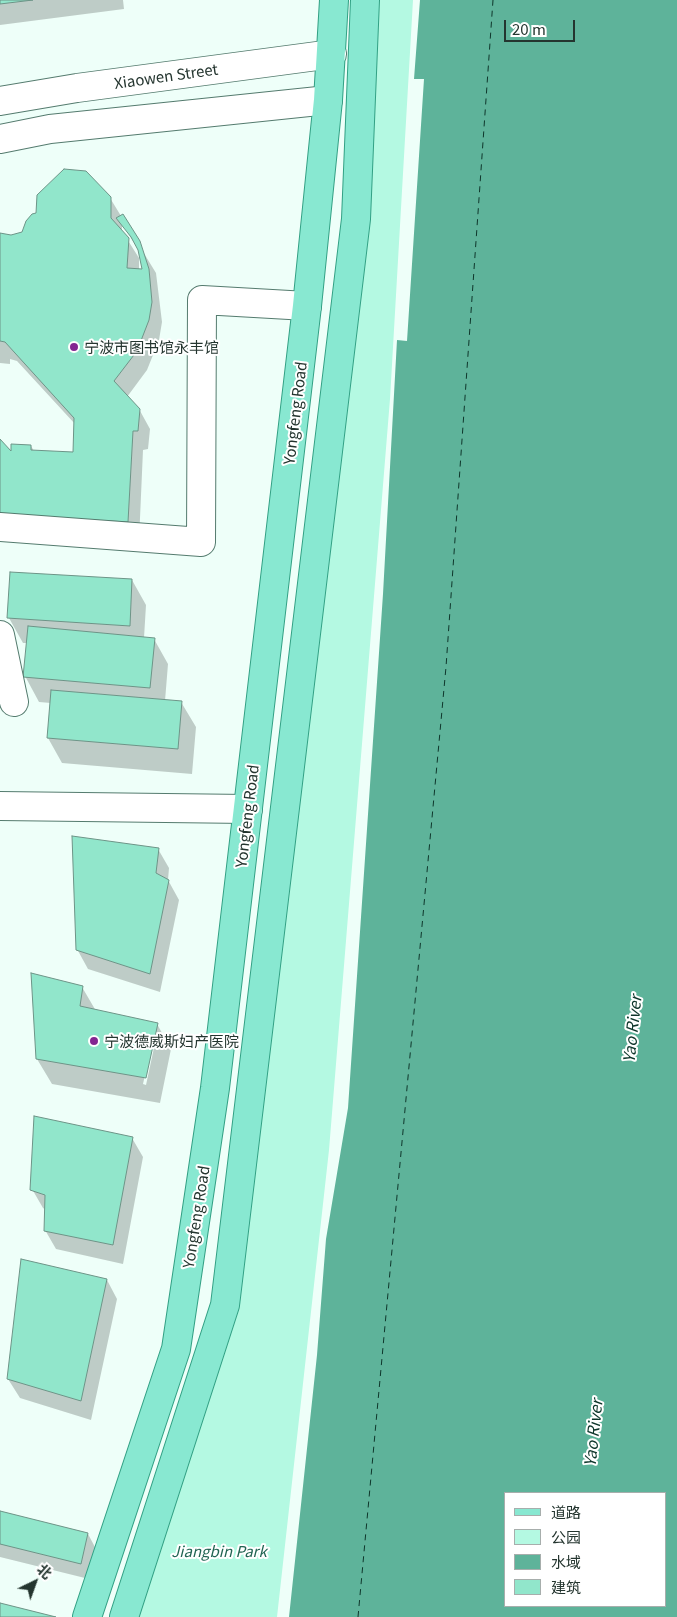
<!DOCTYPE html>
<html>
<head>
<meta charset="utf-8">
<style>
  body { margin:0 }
  #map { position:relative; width:677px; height:1617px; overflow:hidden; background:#eefff9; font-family:Georgia,"Noto Sans SC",serif }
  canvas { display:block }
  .legend { position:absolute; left:504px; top:1492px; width:162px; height:115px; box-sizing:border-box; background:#fff; border:1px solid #a7aeac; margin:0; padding:6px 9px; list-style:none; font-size:15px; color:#24352f }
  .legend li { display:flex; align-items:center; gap:10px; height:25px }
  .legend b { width:25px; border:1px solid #a7aeac }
  .north { position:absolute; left:10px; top:1557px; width:50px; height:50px; -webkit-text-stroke:4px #fff; paint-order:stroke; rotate:42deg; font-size:14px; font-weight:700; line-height:20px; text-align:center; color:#24352f }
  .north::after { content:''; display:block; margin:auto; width:18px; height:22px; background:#24352f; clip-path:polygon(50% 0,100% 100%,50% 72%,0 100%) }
  .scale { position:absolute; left:504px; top:20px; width:71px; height:22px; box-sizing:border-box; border:2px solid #24352f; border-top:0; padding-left:6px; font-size:15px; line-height:18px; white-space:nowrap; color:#24352f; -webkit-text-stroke:4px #fff; paint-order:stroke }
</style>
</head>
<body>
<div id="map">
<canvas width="677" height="1617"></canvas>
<ul class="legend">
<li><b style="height:6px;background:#88e8d1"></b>道路</li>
<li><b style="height:14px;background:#b4f9e2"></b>公园</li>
<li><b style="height:14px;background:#5eb39a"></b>水域</li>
<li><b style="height:14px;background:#91e6cb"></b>建筑</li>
</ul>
<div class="north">北</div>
<div class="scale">20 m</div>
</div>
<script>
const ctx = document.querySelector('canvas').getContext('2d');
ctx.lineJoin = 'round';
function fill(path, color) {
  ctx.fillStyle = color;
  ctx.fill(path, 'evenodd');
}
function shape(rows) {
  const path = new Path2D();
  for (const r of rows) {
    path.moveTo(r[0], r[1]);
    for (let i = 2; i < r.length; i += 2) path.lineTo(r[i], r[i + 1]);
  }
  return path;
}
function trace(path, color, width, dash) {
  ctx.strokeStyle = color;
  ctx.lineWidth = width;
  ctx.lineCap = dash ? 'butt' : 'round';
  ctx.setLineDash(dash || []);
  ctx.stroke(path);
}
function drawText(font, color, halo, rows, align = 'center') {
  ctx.font = font + ' Georgia,"Noto Sans SC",serif';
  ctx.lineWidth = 4;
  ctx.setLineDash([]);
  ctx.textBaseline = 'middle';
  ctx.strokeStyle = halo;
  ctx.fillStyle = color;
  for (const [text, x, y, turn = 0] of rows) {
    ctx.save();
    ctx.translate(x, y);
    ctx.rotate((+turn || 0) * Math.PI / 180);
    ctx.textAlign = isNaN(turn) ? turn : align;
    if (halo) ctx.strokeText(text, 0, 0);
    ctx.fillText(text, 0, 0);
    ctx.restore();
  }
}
fill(shape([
  [369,0,413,0,390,399,329,1150,277,1617,132,1617,218,1343]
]), '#b4f9e2');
fill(shape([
  [420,0,677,0,677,1617,289,1617,317,1355,326,1239,348,1108,383,594,397,340,407,341,424,79,414,79],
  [506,1493,666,1493,666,1606,506,1606]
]), '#5eb39a');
fill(shape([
  [0,0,123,0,124,9,0,25],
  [110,198,156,273,162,322,159,340,147,370,127,397,139,409,150,429,148,449,143,450,139,541,10,533,0,440,12,454,31,446,34,451,74,453,75,424,17,361,10,359,10,364,0,363,0,235,11,237],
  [122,224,139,250,144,270,139,270,139,258,122,231],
  [132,580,146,605,144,638,154,639,168,664,165,701,181,702,196,727,192,774,62,763,48,738,51,703,39,702,25,676,27,643,23,643,9,618],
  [158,849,169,868,168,880,179,900,160,992,88,969,77,949],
  [82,987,96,1011,157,1024,171,1049,160,1103,52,1084,37,1059],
  [152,1043,155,1043,146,1085,143,1084],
  [132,1138,143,1157,123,1264,56,1249,45,1230,46,1210,43,1208,32,1189],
  [107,1280,117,1299,91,1420,20,1398,8,1379],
  [0,1513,88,1534,96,1549,89,1579,0,1557]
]), '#0003');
trace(shape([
  [358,1617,446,667,493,0]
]), '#0e362b', 1, [6, 5]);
const building = shape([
  [0,0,33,0,0,4,0,0],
  [64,169,86,171,111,197,111,218,129,238,127,268,142,269,138,250,131,237,116,218,123,214,140,241,149,269,152,302,149,320,137,351,114,381,140,409,138,431,133,431,128,522,0,515,0,439,11,451,11,444,31,445,31,450,73,452,74,418,5,342,0,341,0,233,11,235,22,232,26,221,32,214,36,213,37,195,64,169],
  [10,572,132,579,130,626,7,618,10,572],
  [28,626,155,638,150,688,23,677,28,626],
  [51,690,182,701,178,749,47,738,51,690],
  [72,836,159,848,156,873,169,880,150,974,76,950,72,836],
  [31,973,83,986,80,1006,158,1023,146,1078,36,1059,31,973],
  [34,1116,133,1137,113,1245,44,1231,45,1195,30,1190,34,1116],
  [21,1259,107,1279,81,1401,7,1379,21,1259],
  [0,1511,88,1533,81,1564,0,1544,0,1511],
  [0,1603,56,1617,0,1617,0,1603]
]);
fill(building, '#91e6cb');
trace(building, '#6d9487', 1);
const minor = shape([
  [0,101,77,88,332,54],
  [0,139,50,129,328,100],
  [0,527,201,542,202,300,307,306],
  [0,635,14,702],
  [0,806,248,809]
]);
const major = shape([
  [87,1617,176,1349,215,1088,307,306,328,100,334,0],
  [124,1617,225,1305,356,219,365,0]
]);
trace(minor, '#547b6e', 30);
trace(major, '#32a084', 30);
trace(minor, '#fff', 28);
trace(major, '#88e8d1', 28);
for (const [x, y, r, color] of [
  [74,347,5,"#832691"],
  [94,1041,5,"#832691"]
]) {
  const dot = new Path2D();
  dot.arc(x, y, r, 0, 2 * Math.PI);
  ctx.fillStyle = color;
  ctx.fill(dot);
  trace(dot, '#fff', 2);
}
drawText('15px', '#24352f', '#fff', [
  ["Xiaowen Street",166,76,-8],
  ["Yongfeng Road",295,413,-83],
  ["Yongfeng Road",247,816,-83],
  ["Yongfeng Road",196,1217,-81]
]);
drawText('15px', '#24352f', '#fff', [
  ["宁波市图书馆永丰馆",84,347],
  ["宁波德威斯妇产医院",104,1041]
], 'left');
drawText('italic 15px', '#226553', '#fff', [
  ["Jiangbin Park",219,1551]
]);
drawText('italic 16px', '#0e362b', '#fff', [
  ["Yao River",632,1029,-84],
  ["Yao River",593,1433,-84]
]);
</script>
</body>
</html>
